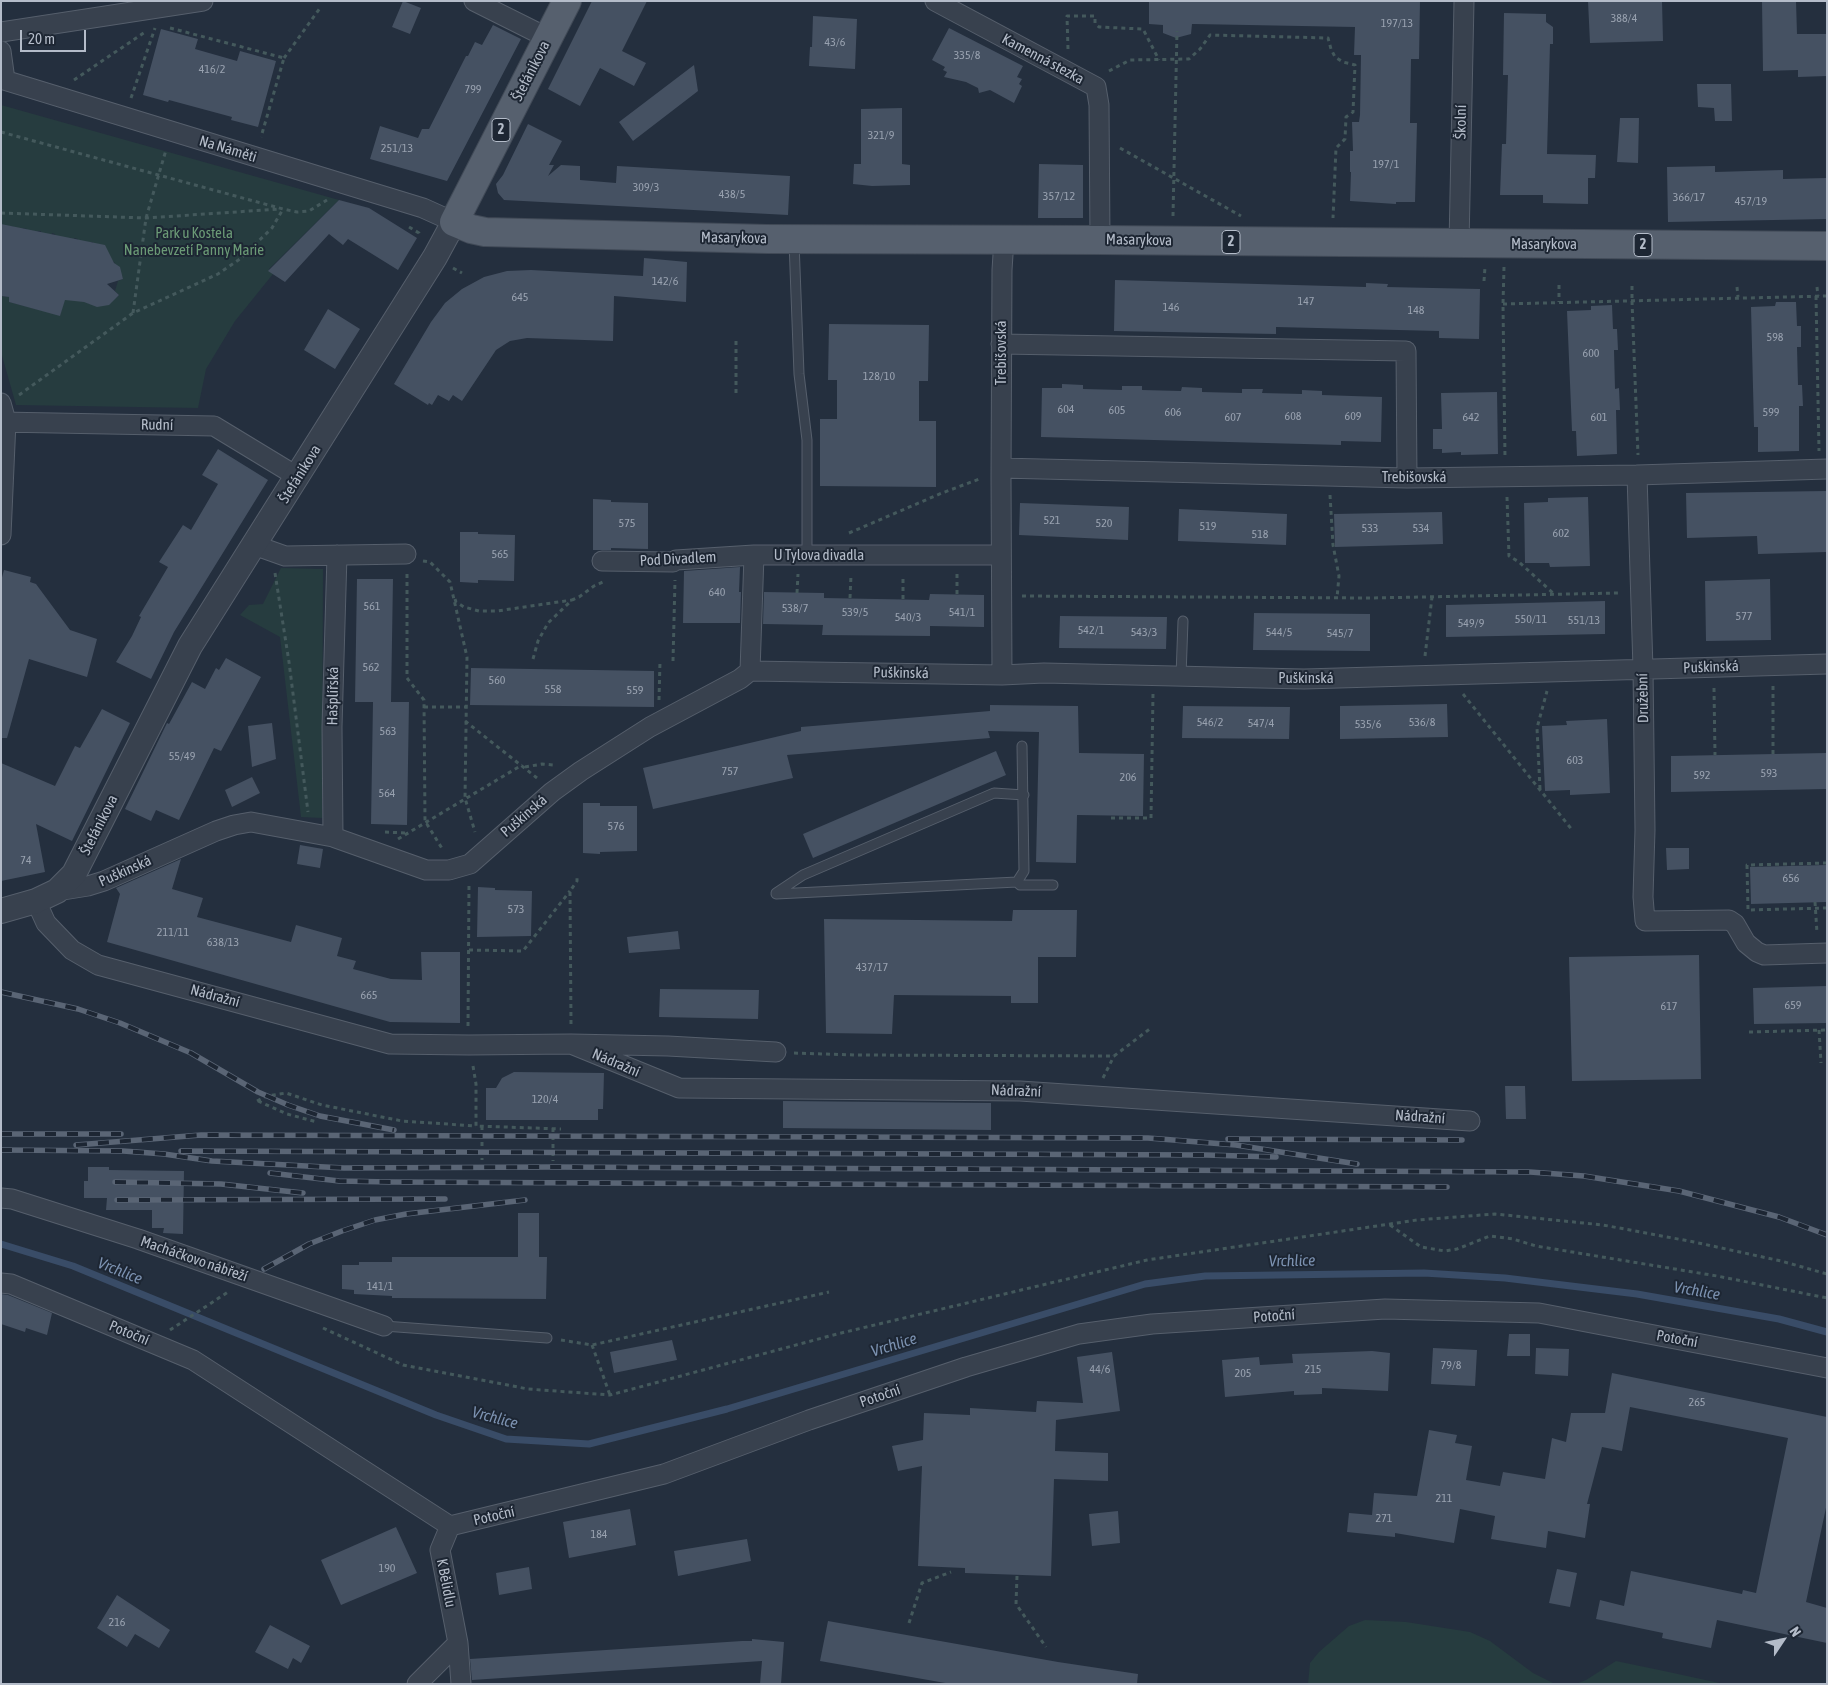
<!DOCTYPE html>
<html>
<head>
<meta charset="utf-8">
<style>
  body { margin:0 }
  #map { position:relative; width:1828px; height:1685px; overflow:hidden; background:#242f3e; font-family:"Asap Condensed",sans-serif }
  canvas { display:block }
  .frame { position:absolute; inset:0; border:2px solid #b4bcc9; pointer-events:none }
  .north { position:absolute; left:1758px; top:1615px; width:50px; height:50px; -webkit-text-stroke:4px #1d2633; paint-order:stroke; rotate:56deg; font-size:14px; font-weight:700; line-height:20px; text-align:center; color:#b4bcc9 }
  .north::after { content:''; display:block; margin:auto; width:18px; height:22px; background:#b4bcc9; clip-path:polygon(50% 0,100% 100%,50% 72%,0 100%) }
  .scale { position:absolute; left:20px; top:30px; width:66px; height:22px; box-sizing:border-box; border:2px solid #b4bcc9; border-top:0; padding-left:6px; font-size:15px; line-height:18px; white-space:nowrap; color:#b4bcc9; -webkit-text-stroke:4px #1d2633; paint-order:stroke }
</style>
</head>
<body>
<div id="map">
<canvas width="1828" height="1685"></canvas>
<div class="frame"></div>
<div class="north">N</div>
<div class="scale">20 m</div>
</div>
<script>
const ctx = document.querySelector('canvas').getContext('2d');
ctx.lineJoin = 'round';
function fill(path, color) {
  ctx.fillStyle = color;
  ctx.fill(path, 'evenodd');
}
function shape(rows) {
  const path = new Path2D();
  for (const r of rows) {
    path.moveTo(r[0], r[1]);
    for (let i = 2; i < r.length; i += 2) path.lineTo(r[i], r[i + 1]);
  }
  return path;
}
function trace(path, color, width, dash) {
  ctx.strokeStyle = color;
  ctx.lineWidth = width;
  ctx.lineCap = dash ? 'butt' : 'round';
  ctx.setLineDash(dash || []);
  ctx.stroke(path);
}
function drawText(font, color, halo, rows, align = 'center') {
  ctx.font = font + ' "Asap Condensed",sans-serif';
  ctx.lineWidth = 4;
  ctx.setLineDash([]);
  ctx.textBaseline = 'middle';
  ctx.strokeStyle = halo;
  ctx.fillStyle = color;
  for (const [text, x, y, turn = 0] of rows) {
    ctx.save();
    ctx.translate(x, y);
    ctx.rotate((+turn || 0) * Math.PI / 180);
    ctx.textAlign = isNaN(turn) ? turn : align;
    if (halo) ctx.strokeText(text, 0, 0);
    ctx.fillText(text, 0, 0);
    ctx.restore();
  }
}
fill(shape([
  [1,105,339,200,269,269,273,274,235,321,206,369,198,408,16,405,1,352,1,296,9,297,9,302,60,315,66,294,80,297,89,304,117,297,119,295,115,291,118,281,123,279,122,276,117,277,112,268,115,263,92,246,93,242,77,243,78,239,74,238,73,242,54,239,55,234,52,233,51,238,40,237,41,231,38,231,36,236,26,233,27,229,23,228,22,233,12,226,1,226],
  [281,568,323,569,322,818,301,817,280,637,240,615,249,605,263,604],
  [1365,1620,1406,1622,1470,1632,1490,1641,1533,1673,1553,1683,1558,1684,1308,1684,1310,1663,1319,1652,1349,1626],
  [1616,1661,1664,1671,1724,1684,1576,1684,1586,1680]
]), '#263c3f');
trace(shape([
  [1,1244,73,1266,436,1415,506,1439,589,1444,727,1409,1145,1284,1205,1276,1424,1273,1505,1278,1637,1294,1779,1319,1827,1332]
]), '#394c67', 7);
fill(shape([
  [403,1,421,8,410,34,392,27],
  [592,1,647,1,622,51,646,63,634,86,600,68,580,106,548,89],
  [1149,1,1420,1,1419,59,1411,59,1410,123,1417,123,1415,202,1396,202,1396,204,1350,201,1351,172,1350,172,1350,151,1353,151,1352,122,1359,122,1360,115,1361,55,1354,55,1355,27,1194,24,1192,24,1191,34,1176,38,1163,33,1163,25,1149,24],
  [1588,1,1662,1,1663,41,1590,43],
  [1762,1,1796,1,1797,34,1827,34,1827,76,1798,77,1798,70,1763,71],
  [1504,13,1546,14,1546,22,1553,27,1553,44,1550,44,1547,154,1596,155,1595,178,1588,178,1588,204,1543,203,1543,195,1500,195,1502,144,1506,144,1508,75,1503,75],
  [813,16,857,19,855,69,809,66,810,47,812,47],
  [493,25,521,39,447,181,370,159,380,126,418,138,422,129,429,129,466,56,468,56,475,42,482,45],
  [949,28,1023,66,1017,77,1022,79,1019,84,1022,86,1014,103,990,90,979,93,978,88,966,82,944,77,947,72,943,70,945,67,932,60],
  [161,29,198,39,195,49,237,61,240,51,276,61,258,127,231,120,232,117,169,100,168,102,143,95],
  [694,65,698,91,633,141,619,122],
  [1697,84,1731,84,1732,121,1715,121,1714,108,1698,107],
  [902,108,902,164,910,165,910,185,872,186,853,184,854,164,861,164,861,109],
  [1620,118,1639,118,1638,163,1617,162],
  [528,124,562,141,549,165,554,165,548,176,561,165,580,166,580,180,616,183,617,166,790,176,788,215,504,200,498,193,496,184,503,175],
  [1039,164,1083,165,1083,218,1038,218],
  [1715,166,1715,172,1783,170,1783,179,1827,178,1827,219,1668,222,1667,167],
  [339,200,369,208,417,238,398,270,348,239,343,245,329,234,285,282,268,271],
  [1,224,105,245,114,263,120,267,123,279,107,284,119,295,109,305,97,307,84,302,65,300,60,316,9,302,9,297,1,296],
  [644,258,687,262,686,302,614,296,613,341,527,338,510,341,496,350,462,401,453,395,449,401,438,395,432,405,429,403,428,405,394,384,431,322,445,303,462,289,484,277,507,271,531,270,643,276],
  [1115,280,1366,287,1366,283,1388,284,1387,287,1480,289,1479,339,1439,338,1439,331,1276,327,1276,334,1114,331],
  [1776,302,1796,302,1797,326,1801,326,1801,347,1797,347,1798,385,1802,385,1803,406,1799,406,1799,451,1758,452,1758,427,1754,427,1751,307,1775,306],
  [1612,305,1613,329,1617,329,1618,350,1614,350,1615,389,1619,388,1620,410,1616,410,1617,454,1577,456,1576,431,1572,431,1567,311,1591,310,1591,306],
  [328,309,360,329,335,369,304,350],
  [829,324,929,325,928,381,919,381,919,421,936,421,936,487,820,486,820,419,837,419,837,380,828,380],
  [1062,384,1083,385,1083,389,1122,390,1122,386,1142,386,1142,390,1181,391,1182,387,1202,388,1202,392,1242,393,1242,389,1263,389,1262,393,1302,394,1302,390,1322,391,1322,395,1382,397,1381,442,1341,441,1341,445,1041,437,1042,388,1062,388],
  [1497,392,1498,454,1461,455,1461,452,1442,453,1442,449,1433,449,1433,429,1442,429,1441,393],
  [218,449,268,480,174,632,151,679,116,662,132,636,141,617,139,616,168,567,159,562,183,525,191,530,218,484,202,475],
  [1827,491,1827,552,1758,554,1757,536,1687,538,1686,493],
  [1588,497,1590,566,1550,567,1549,563,1525,563,1524,503,1548,502,1548,498],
  [593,499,611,500,611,502,648,503,648,549,611,548,611,550,593,550],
  [1020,503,1129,507,1128,540,1019,535],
  [1179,509,1287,514,1286,545,1178,541],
  [1442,512,1443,544,1335,547,1334,514],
  [460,532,478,532,478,534,515,535,514,581,478,580,478,583,460,582],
  [740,567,739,592,741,592,740,623,683,623,684,571],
  [4,570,31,577,30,582,36,584,70,630,97,639,87,677,29,659,7,738,1,738,1,581],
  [357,579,393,579,391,702,409,702,407,825,371,824,373,702,355,702],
  [1770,579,1771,640,1706,641,1705,581],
  [764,592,824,593,824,598,929,600,930,594,984,595,984,627,930,626,930,636,822,635,823,625,763,624],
  [1605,601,1605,634,1446,637,1446,605],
  [1254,613,1370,614,1370,651,1253,650],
  [1060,616,1167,617,1166,649,1059,648],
  [226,658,261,677,221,751,214,748,179,820,156,810,151,821,125,809,167,723,169,724,192,682,205,689,216,668,219,670],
  [471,668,654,671,654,707,470,705],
  [1447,704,1448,737,1340,739,1340,706],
  [990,705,1078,706,1079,753,1144,754,1143,816,1077,815,1076,863,1036,862,1039,732,988,731,990,738,787,755,793,778,653,809,643,768,801,731,801,727,990,711],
  [1183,706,1290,707,1289,739,1182,738],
  [102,709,130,723,72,841,36,824,45,872,1,881,1,763,55,786,75,746,80,748],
  [1607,719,1610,793,1570,795,1570,790,1545,791,1542,726,1567,725,1566,721],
  [272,723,276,759,252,767,248,726],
  [996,751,1006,775,813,858,803,834],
  [1827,753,1827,789,1671,792,1671,756],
  [252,777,260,793,232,807,225,790],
  [583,803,600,803,600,806,637,806,637,851,600,852,600,854,583,853],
  [300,845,323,849,320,868,297,864],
  [1666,848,1689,848,1689,869,1667,870],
  [181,859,172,889,203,898,197,917,291,942,296,925,342,938,337,956,356,961,353,969,391,979,422,980,421,952,460,952,460,1023,390,1022,107,942,120,894,116,888],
  [1827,865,1827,902,1751,904,1750,867],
  [478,887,495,888,495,890,532,891,531,936,477,937],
  [1013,910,1077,910,1076,957,1038,957,1038,1003,1011,1003,1011,996,894,995,892,1034,826,1033,824,919,1012,921],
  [678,931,680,949,629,953,627,937],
  [1699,955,1701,1079,1572,1081,1569,957],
  [1827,986,1827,1023,1754,1024,1753,988],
  [660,989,759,990,758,1019,659,1017],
  [514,1072,604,1073,603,1109,598,1109,598,1120,486,1120,486,1088,496,1088,502,1078],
  [1505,1086,1525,1086,1526,1119,1506,1119],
  [783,1101,991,1103,991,1130,783,1128],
  [88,1167,109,1167,109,1170,184,1171,183,1234,163,1233,164,1228,152,1228,152,1210,106,1210,107,1198,84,1198,84,1181,88,1181],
  [518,1213,539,1213,539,1257,547,1257,546,1299,392,1298,392,1296,354,1294,354,1290,342,1289,342,1265,359,1265,359,1262,392,1262,392,1257,518,1257],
  [1,1294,8,1295,52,1313,47,1335,26,1328,25,1332,1,1324],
  [1509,1334,1530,1334,1530,1356,1507,1356],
  [672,1340,677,1360,614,1373,610,1352],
  [1433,1348,1477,1350,1475,1386,1431,1384],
  [1536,1348,1569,1349,1568,1376,1535,1374],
  [1372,1351,1390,1353,1388,1391,1322,1388,1322,1394,1294,1395,1294,1391,1225,1397,1222,1360,1259,1357,1260,1365,1293,1363,1292,1354],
  [1112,1352,1120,1411,1056,1420,1055,1451,1108,1453,1108,1481,1054,1479,1051,1576,965,1573,965,1568,918,1566,922,1466,898,1471,892,1446,923,1440,924,1413,970,1415,970,1408,1036,1412,1037,1401,1083,1403,1077,1357],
  [1612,1373,1827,1417,1827,1503,1806,1602,1827,1608,1827,1643,1717,1620,1711,1648,1662,1638,1663,1633,1596,1619,1600,1600,1624,1606,1631,1571,1742,1594,1743,1590,1756,1593,1788,1438,1630,1407,1622,1451,1602,1447,1587,1504,1590,1504,1585,1538,1548,1531,1546,1548,1491,1539,1495,1516,1460,1509,1454,1543,1395,1533,1395,1537,1347,1532,1349,1513,1372,1515,1374,1493,1417,1496,1429,1430,1457,1435,1455,1443,1472,1446,1466,1480,1500,1486,1503,1472,1545,1479,1552,1438,1566,1442,1571,1413,1605,1413],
  [630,1509,636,1545,569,1558,563,1522],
  [1118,1511,1120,1543,1092,1546,1089,1514],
  [396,1527,417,1573,341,1605,321,1560],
  [747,1539,751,1561,678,1576,674,1551],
  [529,1567,532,1589,499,1595,496,1573],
  [1557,1569,1577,1573,1570,1607,1549,1603],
  [117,1595,170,1630,159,1648,135,1634,127,1647,97,1628],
  [828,1621,1058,1662,1138,1674,1137,1684,951,1684,820,1661],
  [270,1625,310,1646,301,1663,293,1658,288,1669,255,1652],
  [752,1639,784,1642,781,1684,760,1684,762,1661,472,1680,470,1659,742,1641,752,1641]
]), '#455162');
const service = shape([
  [794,242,799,374,807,440,807,555],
  [1181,676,1183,621],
  [1017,882,1020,885,1053,885],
  [776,893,803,875,994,793,1024,795],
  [776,894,1017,882,1024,871,1022,746],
  [384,1326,547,1338]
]);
const minor = shape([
  [474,1,548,38],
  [935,1,1096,87,1099,105,1100,240],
  [1,32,203,1],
  [1,51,5,80],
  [1,79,423,208,454,222],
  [1459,244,1464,1],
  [1001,344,1406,351,1407,478],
  [1,403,6,421,1,535],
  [1,422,214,426,298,477],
  [1001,468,1407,478,1637,475,1827,469],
  [1637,475,1643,669,1645,830,1643,897,1645,921,1729,920,1735,924,1746,943,1757,952,1764,955,1827,953],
  [254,545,285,556,406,554],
  [602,561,673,562,676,560,754,555,1001,555],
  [750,671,754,555],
  [1002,675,1001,477,1002,270,1004,239],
  [333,837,332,727,337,555],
  [57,891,88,886,104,881,216,831,234,825,251,822,333,837,426,870,449,870,470,864,552,792,581,771,650,727,740,679,750,671,1002,675,1044,673,1304,679,1827,664],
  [36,901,46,923,72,950,98,965,390,1044,469,1045,571,1044,668,1046,776,1052],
  [571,1044,679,1088,1020,1091,1470,1121],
  [1,1198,12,1199,138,1239,384,1326],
  [1,1283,11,1284,193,1360,450,1526,664,1474,809,1420,966,1367,1079,1334,1152,1324,1385,1309,1539,1313,1827,1368],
  [458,1643,461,1684],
  [417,1684,458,1643,440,1550,450,1526]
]);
const tertiary = shape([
  [1,911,36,901,57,891,74,874,190,646,435,257,454,222]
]);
const primary = shape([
  [567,1,454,222,471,229,485,232,767,239,1100,240,1827,246]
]);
trace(service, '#565f6c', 11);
trace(minor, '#565f6c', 21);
trace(tertiary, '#565f6c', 26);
trace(primary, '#414a57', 30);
trace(shape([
  [170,28,284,58,261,137],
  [1068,49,1067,16,1095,16,1095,23,1099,27,1143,29,1159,60],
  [284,58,320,8],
  [1109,71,1130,60,1189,59,1200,49,1210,35,1328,38,1331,49,1335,57,1343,62,1355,65,1353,112,1346,117,1345,139,1336,148,1333,218],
  [74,80,145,32],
  [131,98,155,28],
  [1,132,283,209,297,212,309,211,327,200],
  [1120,148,1241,216],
  [1,213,146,218,280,209],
  [1173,216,1177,31],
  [409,227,419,233,420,237],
  [1504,267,1503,304,1505,458],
  [453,268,462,273],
  [1484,281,1485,267],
  [1559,285,1559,302],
  [1632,286,1632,301],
  [1737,287,1738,297],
  [1817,287,1818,296],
  [1816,296,1819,451],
  [1632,301,1638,455],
  [1503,304,1827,296],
  [133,313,146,218,166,150],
  [736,341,736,396],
  [19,395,133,313,218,274,240,259,272,228,283,209],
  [1330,495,1333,545,1339,576,1337,598],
  [1507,497,1509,556,1519,562,1554,594],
  [849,533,942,493,982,478],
  [423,561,430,562,450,582,467,657,465,798,475,832],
  [275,573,289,662,308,812],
  [407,574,407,678,424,700,425,821,443,850],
  [797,593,798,574],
  [957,594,957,574],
  [1022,596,1371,598,1620,593],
  [850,598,851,575],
  [455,599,456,602,464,607,479,611,497,611,572,600],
  [903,599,903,575],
  [1425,656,1432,597],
  [533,659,538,641,548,623,572,600,579,597,594,586,603,582],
  [673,661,675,580],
  [1773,686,1773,754],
  [1714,688,1715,755],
  [1463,694,1573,831],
  [659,700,660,661],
  [424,707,465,707],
  [465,721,537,778],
  [525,767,542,764,554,765],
  [1540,789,1537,728,1547,691],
  [1111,818,1151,818,1153,694],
  [385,832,406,833],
  [398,839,522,765],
  [1827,863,1747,865,1748,910,1827,908],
  [1815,902,1817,933],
  [469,950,523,951,570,891],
  [571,1024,570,891,577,881,577,875],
  [468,1026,469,884],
  [1819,1030,1821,1063],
  [1749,1032,1827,1030],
  [794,1053,856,1055,1114,1056,1151,1028],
  [473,1066,476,1084,476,1126,561,1129],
  [1103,1078,1114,1056],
  [257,1101,267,1096,286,1093,322,1105,402,1121,476,1126],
  [258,1101,287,1114,317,1122],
  [482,1126,482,1160],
  [553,1128,553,1161],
  [1390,1225,1421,1247,1445,1251,1457,1249,1490,1236,1513,1239,1536,1246,1717,1276,1827,1298],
  [323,1328,403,1365,528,1389,610,1395,837,1334,1147,1260,1417,1220,1495,1214,1603,1225,1694,1242,1781,1261,1827,1274],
  [170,1330,228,1292],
  [561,1340,592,1345,829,1292],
  [592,1345,610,1395],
  [1017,1576,1016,1604,1046,1647],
  [909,1623,922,1583,951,1572]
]), '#44595c', 3, [4, 4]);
trace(service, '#38414e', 9);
trace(minor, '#38414e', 19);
trace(tertiary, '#38414e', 24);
trace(primary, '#56606e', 28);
const rail = shape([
  [1,992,78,1009,120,1023,191,1053,258,1092,288,1105,320,1116,394,1130],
  [1,1134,121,1134],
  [1228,1139,1462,1140],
  [76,1145,201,1135,1148,1138,1236,1145,1357,1164],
  [1,1150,123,1151,164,1154,212,1161,344,1168,553,1167,1530,1172,1584,1176,1679,1191,1779,1217,1827,1235],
  [181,1151,1206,1155,1276,1157],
  [270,1173,339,1181,390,1182,1447,1187],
  [115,1182,221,1184,303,1193],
  [117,1200,445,1199],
  [264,1269,309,1244,342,1231,375,1220,406,1214,525,1200]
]);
trace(rail, '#5a6575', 5.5);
trace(rail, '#1d2633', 4, [11]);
drawText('12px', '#98a1af', null, [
  ["388/4",1624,18],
  ["197/13",1397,23],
  ["43/6",835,42],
  ["335/8",967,55],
  ["416/2",212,69],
  ["799",473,89],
  ["321/9",881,135],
  ["251/13",397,148],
  ["197/1",1386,164],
  ["309/3",646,187],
  ["438/5",732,194],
  ["357/12",1059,196],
  ["366/17",1689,197],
  ["457/19",1751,201],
  ["142/6",665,281],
  ["645",520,297],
  ["147",1306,301],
  ["146",1171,307],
  ["148",1416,310],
  ["598",1775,337],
  ["600",1591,353],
  ["128/10",879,376],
  ["604",1066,409],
  ["605",1117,410],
  ["606",1173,412],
  ["599",1771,412],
  ["608",1293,416],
  ["609",1353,416],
  ["607",1233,417],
  ["642",1471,417],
  ["601",1599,417],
  ["521",1052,520],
  ["575",627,523],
  ["520",1104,523],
  ["519",1208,526],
  ["533",1370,528],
  ["534",1421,528],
  ["602",1561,533],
  ["518",1260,534],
  ["565",500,554],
  ["640",717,592],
  ["561",372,606],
  ["538/7",795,608],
  ["539/5",855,612],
  ["541/1",962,612],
  ["577",1744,616],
  ["540/3",908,617],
  ["550/11",1531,619],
  ["551/13",1584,620],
  ["549/9",1471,623],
  ["542/1",1091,630],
  ["543/3",1144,632],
  ["544/5",1279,632],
  ["545/7",1340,633],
  ["562",371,667],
  ["560",497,680],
  ["558",553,689],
  ["559",635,690],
  ["546/2",1210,722],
  ["536/8",1422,722],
  ["547/4",1261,723],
  ["535/6",1368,724],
  ["563",388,731],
  ["55/49",182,756],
  ["603",1575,760],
  ["757",730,771],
  ["593",1769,773],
  ["592",1702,775],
  ["206",1128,777],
  ["564",387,793],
  ["576",616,826],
  ["74",26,860],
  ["656",1791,878],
  ["573",516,909],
  ["211/11",173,932],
  ["638/13",223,942],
  ["437/17",872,967],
  ["665",369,995],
  ["659",1793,1005],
  ["617",1669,1006],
  ["120/4",545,1099],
  ["141/1",380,1286],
  ["79/8",1451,1365],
  ["44/6",1100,1369],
  ["215",1313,1369],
  ["205",1243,1373],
  ["265",1697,1402],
  ["211",1444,1498],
  ["271",1384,1518],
  ["184",599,1534],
  ["190",387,1568],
  ["216",117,1622]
]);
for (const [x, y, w] of [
  [501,130,18],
  [1231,242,18],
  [1643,245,18]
]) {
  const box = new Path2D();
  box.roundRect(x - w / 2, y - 11.5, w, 23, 4);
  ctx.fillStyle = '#1d2633';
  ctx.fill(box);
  trace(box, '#b4bcc9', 1);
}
drawText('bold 14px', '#b4bcc9', null, [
  ["2",501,130],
  ["2",1231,242],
  ["2",1643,245]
]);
drawText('15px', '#b4bcc9', '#1d2633', [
  ["Kamenná stezka",1043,59,28],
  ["Štefánikova",531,71,-63],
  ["Školní",1461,122,-89],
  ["Na Náměti",228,149,17],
  ["Masarykova",734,238,1],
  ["Masarykova",1139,240,1],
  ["Masarykova",1544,244],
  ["Trebišovská",1001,353,-90],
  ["Rudní",157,425,1],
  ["Štefánikova",300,474,-58],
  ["Trebišovská",1414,477],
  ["U Tylova divadla",819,555],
  ["Pod Divadlem",678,559,-3],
  ["Puškinská",1711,667,-2],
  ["Puškinská",901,673,1],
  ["Puškinská",1306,678],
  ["Hašplířská",333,696,-89],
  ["Družební",1643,698,-91],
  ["Puškinská",524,816,-41],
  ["Štefánikova",99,825,-63],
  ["Puškinská",125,871,-24],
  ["Nádražní",215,996,15],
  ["Nádražní",616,1063,23],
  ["Nádražní",1016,1091,2],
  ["Nádražní",1420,1117,4],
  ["Macháčkovo nábřeží",194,1259,19],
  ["Potoční",1274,1316,-4],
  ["Potoční",129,1333,22],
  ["Potoční",1677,1339,10],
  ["Potoční",880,1396,-19],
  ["Potoční",494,1516,-13],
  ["K Bělidlu",446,1583,79]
]);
drawText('15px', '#6b9a76', '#1d2633', [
  ["Park u Kostela",194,233],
  ["Nanebevzetí Panny Marie",194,250]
]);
drawText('italic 16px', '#7c92b1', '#1d2633', [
  ["Vrchlice",1292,1261,-1],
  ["Vrchlice",120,1271,22],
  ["Vrchlice",1697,1291,10],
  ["Vrchlice",894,1345,-17],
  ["Vrchlice",495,1418,15]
]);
</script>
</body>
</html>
